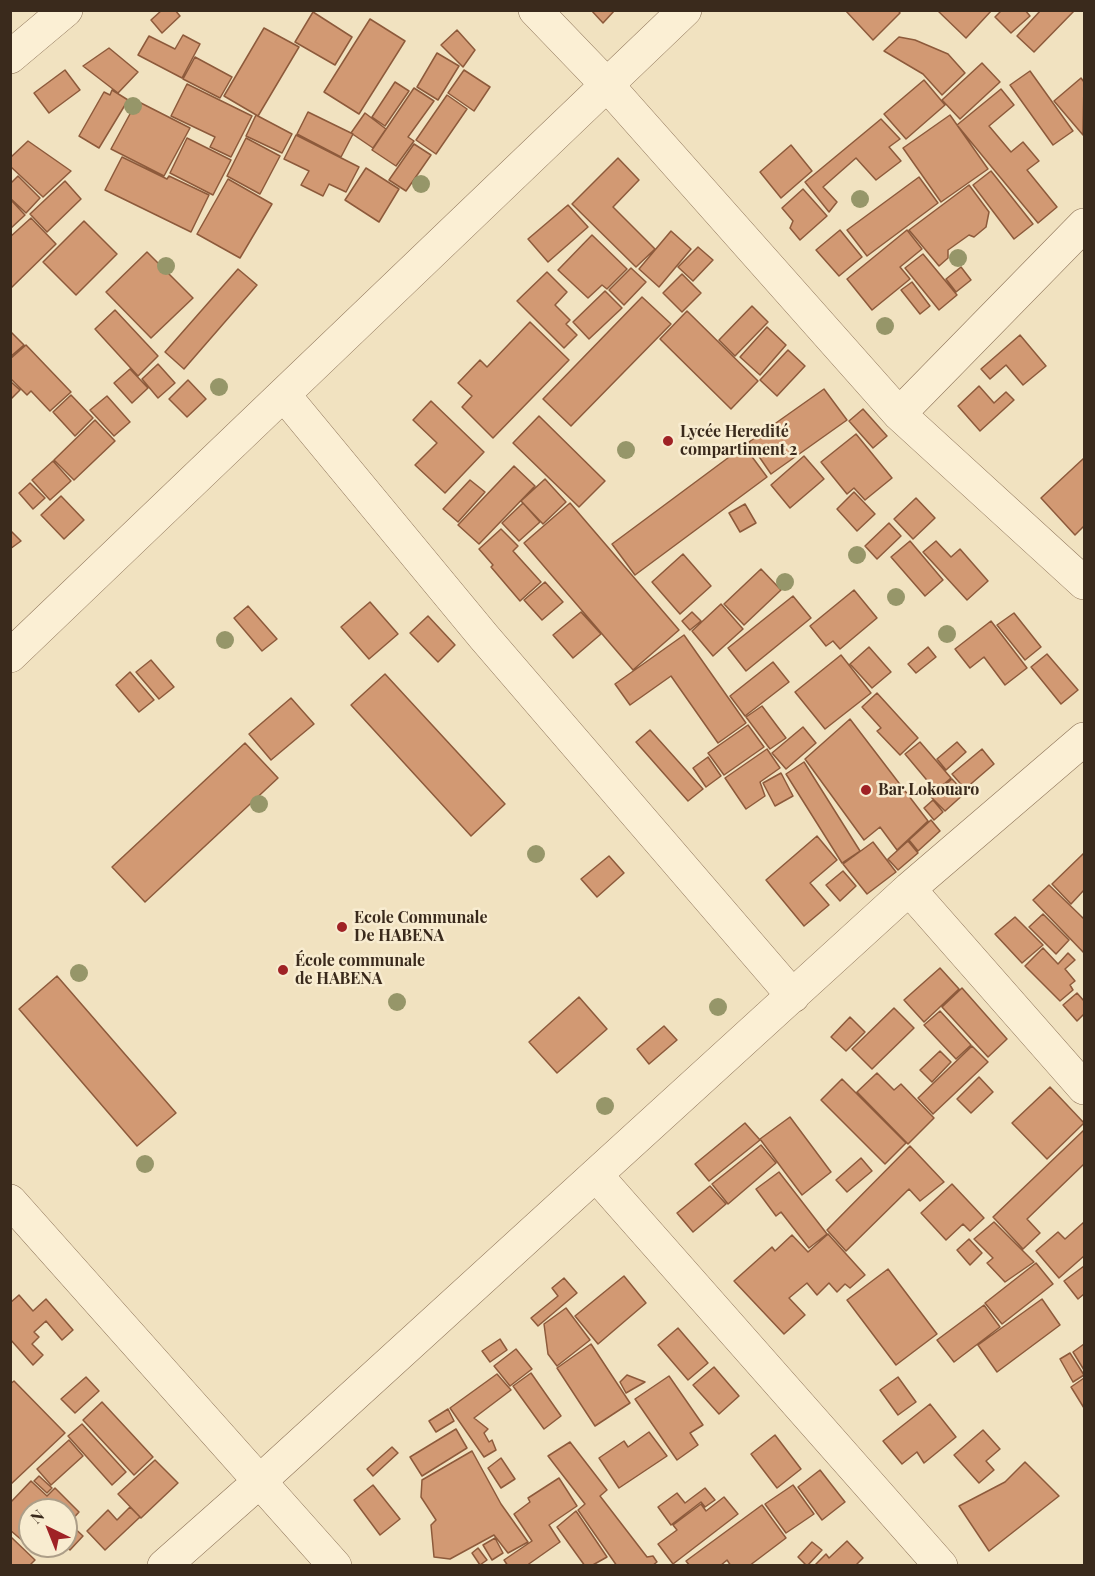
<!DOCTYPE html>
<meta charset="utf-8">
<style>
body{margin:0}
#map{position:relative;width:1095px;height:1576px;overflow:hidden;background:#f1e2c0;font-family:"Playfair Display",serif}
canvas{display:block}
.frame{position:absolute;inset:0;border:12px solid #3a2a1c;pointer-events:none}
.north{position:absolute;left:18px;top:1498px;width:60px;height:60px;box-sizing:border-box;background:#f8ecd0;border:2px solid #ac9e88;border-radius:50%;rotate:317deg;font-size:16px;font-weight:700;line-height:24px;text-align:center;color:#3a2a1c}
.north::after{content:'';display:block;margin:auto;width:21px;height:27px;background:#9f2225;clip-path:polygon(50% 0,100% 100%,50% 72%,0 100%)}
</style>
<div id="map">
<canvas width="1095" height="1576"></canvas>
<div class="frame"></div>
<div class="north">N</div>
</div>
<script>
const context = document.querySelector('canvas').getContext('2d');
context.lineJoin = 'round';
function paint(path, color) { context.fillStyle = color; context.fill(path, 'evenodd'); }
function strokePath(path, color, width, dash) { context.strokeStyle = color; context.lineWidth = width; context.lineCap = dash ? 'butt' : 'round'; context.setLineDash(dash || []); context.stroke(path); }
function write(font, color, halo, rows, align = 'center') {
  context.font = font + ' "Playfair Display",serif'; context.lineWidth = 5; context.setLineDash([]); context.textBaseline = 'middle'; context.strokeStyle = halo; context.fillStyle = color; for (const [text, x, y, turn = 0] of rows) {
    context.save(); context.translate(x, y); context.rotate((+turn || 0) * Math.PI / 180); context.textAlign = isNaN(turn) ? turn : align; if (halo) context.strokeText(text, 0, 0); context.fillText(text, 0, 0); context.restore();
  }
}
const building = new Path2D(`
 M162,10H175L180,16L162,33L151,20Z
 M591,10H615L603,23Z
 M845,10H898L900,13L873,40Z
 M937,10H992L966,38Z
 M1002,10H1025L1030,16L1011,33L995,17Z
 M1041,10H1075L1034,52L1017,36Z
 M313,12L352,37L335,65L295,42Z
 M370,19L405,41L359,114L324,92Z
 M264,28L299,47L258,116L224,96Z
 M457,30L475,50L463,67L441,45Z
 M183,35L200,44L182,78L138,55L149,36L175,49Z
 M899,37L915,40L948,54L965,73L942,95L923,74L884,51Z
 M109,48L138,72L118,93L83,66Z
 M437,53L459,66L438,100L417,87Z
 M195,57L232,77L220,98L183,79Z
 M982,63L1000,82L960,119L942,100Z
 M65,70L80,90L49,113L34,93Z
 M464,70L490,87L474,111L448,93Z
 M1030,71L1073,131L1053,145L1010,85Z
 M1081,78L1084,82L1083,135L1054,101Z
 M924,80L945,105L906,139L884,114Z
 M395,82L409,91L385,126L372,117Z
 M187,84L252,116L231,157L210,147L215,137L171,116Z
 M414,88L434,101L408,137L414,141L396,166L372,150Z
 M1001,89L1014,105L989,126L1011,152L1023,142L1039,161L1027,170L1057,207L1038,223L957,125Z
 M112,90L128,100L99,148L79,136L104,92L110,95Z
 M447,95L467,109L436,154L416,140Z
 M137,101L190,128L164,176L111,149Z
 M308,112L353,134L341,157L297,134Z
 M365,113L386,129L373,148L351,133Z
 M256,115L292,134L282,153L246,136Z
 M950,115L988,169L941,202L903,148Z
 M881,119L900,139L889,147L901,161L876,180L856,158L823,187L837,202L829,212L805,182Z
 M296,135L359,167L346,192L329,184L323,196L301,185L309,171L284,159Z
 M187,138L231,160L213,195L170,173Z
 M246,138L280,156L260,194L227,176Z
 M28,141L71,171L43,197L10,166V158Z
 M414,144L431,155L406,191L389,180Z
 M791,145L812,171L781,198L760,172Z
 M122,157L167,179L169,176L209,195L191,232L105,190Z
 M618,158L639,180L613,207L655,249L636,267L572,204Z
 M366,168L399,189L379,222L345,200Z
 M991,171L1033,224L1014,239L973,185Z
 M18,176L40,198L26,213L10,198V184Z
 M919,177L938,203L867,256L847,230Z
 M228,179L272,204L240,258L197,234Z
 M65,181L81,199L47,232L30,214Z
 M969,185L989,212L986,227L974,237L969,235L948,250V258L939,266L909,230Z
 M803,189L827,216L800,240L790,228L793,221L782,208Z
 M10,199L25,215L10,229Z
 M568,205L588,227L548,262L528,239Z
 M31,218L56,244L10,289V237Z
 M84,221L117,254L76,295L43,262Z
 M840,230L862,257L839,276L816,250Z
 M907,230L922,249L900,267L910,279L872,310L847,279Z
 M671,231L691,249L659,287L639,269Z
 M592,235L627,269L607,289L602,285L588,298L558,270Z
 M698,247L713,260L693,281L678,267Z
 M147,252L193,298L151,338L106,292Z
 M923,254L957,295L939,310L905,268Z
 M961,267L971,280L956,292L946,279Z
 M631,268L646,282L624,305L609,290Z
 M238,269L257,285L184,369L165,352Z
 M547,272L567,292L555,305L570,320L566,324L577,335L564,348L517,301Z
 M682,274L701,293L682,312L663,293Z
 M912,282L930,306L920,314L901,290Z
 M605,291L622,308L589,339L573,322Z
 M642,297L671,324L571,426L543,399Z
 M752,306L768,322L735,356L719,340Z
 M115,310L158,356L138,376L95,329Z
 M687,311L758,381L731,409L660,339Z
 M530,322L569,360L493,438L462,407L472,396L458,383L480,360L487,367Z
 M767,327L786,345L760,375L740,357Z
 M10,331L24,345L10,357Z
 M1020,335L1046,366L1023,385L1006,365L990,379L981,369Z
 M26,345L71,392L50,411L31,391L27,395L10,378V359Z
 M788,350L805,366L777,396L760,380Z
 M158,364L175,383L158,398L142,379Z
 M130,369L148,388L132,403L114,383Z
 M188,380L206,399L187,417L169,399Z
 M10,381L20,390L10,400Z
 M979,386L994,403L1006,392L1014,400L980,431L958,406Z
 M824,389L847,420L771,474L749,442Z
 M71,395L93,418L75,436L53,412Z
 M107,396L130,422L114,436L90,410Z
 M431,401L484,452L445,493L415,465L437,443L413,420Z
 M863,409L887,436L873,448L849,421Z
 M539,416L605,481L579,507L513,443Z
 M95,420L115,441L74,480L54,460Z
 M856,434L892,478L865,500L854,488L847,494L821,462Z
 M744,446L767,477L635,575L612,544Z
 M804,456L824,479L790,508L771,485Z
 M1084,458V526L1075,535L1041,498Z
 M53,461L71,481L50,500L32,480Z
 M514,466L535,486L479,544L458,525Z
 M545,479L566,502L543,524L521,501Z
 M470,480L485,492L458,522L443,509Z
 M30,483L45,498L33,509L19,493Z
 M854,492L875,514L857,531L837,509Z
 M61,496L84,520L64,539L41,515Z
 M916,498L935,518L913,539L894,519Z
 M523,503L540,522L519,541L502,523Z
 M570,503L679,630L633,670L524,543Z
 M745,504L756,523L740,532L729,513Z
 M889,523L901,536L877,559L865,546Z
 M501,529L518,546L513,551L541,582L520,601L491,567L493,565L479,549Z
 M10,530L21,541L10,549Z
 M910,541L943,580L925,596L891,557Z
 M936,541L951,557L960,549L988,581L967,600L923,552Z
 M683,554L711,586L680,614L652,582Z
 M761,569L781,590L744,625L724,604Z
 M545,582L563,602L542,620L524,600Z
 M854,590L877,618L840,649L833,641L826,646L810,626Z
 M793,596L811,618L746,671L728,648Z
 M370,602L398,634L369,659L341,627Z
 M721,604L743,629L713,656L692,631Z
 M248,606L277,639L262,651L234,618Z
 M581,612L601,634L573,658L553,635Z
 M692,612L701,621L690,630L682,621Z
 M1014,613L1041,647L1025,660L997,625Z
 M428,616L455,645L438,662L410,633Z
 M991,621L1027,668L1005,685L984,657L970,668L955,649Z
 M684,635L746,723L718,743L671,676L630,705L615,684Z
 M869,647L891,672L872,688L850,664Z
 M928,647L936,657L916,673L908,664Z
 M1047,654L1078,690L1061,704L1031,667Z
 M841,655L871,693L825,729L795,692Z
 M151,660L174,687L159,699L136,672Z
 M773,662L789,682L745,716L730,696Z
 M130,672L154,700L139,712L116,685Z
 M385,674L505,804L471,836L351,705Z
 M877,693L918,738L900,755L877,731L881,728L862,707Z
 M291,698L314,724L271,760L249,734Z
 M762,706L786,738L770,749L746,717Z
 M850,719L928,821L897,850L880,827L864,840L805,759Z
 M748,725L764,747L724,775L708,753Z
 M803,727L816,743L786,769L772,753Z
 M650,730L703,789L688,801L636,742Z
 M920,742L951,778L936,791L905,754Z
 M957,742L966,752L946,770L937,759Z
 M245,743L278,778L145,902L112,867Z
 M767,749L780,768L760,782L765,796L746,809L725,778Z
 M982,749L994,764L965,789L952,774Z
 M708,757L721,776L706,787L693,768Z
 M804,762L860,851L842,863L786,774Z
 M781,773L793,796L775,806L763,783Z
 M952,779L965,793L945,811L931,797Z
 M933,800L943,812L934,820L924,808Z
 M931,820L940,831L918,851L909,840Z
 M817,836L837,860L810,883L829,905L804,926L766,880Z
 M908,841L918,853L898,870L888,859Z
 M873,842L896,872L867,894L843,864Z
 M1084,853V890L1071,904L1052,884Z
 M609,856L624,873L597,897L581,879Z
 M843,871L856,886L840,901L826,885Z
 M1049,885L1084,919V953L1033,900Z
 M1043,914L1069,940L1056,954L1029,927Z
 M1015,917L1043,945L1022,963L995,934Z
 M1043,948L1058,964L1068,953L1075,960L1065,969L1075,981L1070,985L1073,990L1060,1001L1025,966Z
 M940,968L959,989L924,1022L904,1000Z
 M57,976L176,1113L137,1146L19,1009Z
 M962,988L1007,1039L988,1057L942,1007Z
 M1077,993L1084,1001V1014L1077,1021L1063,1005Z
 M579,997L607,1029L557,1073L529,1042Z
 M894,1008L914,1028L872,1069L852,1049Z
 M940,1011L971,1045L956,1059L924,1025Z
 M850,1017L865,1032L846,1051L831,1037Z
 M664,1026L677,1040L649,1064L637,1049Z
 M972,1046L988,1062L933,1114L918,1098Z
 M940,1051L951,1062L932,1082L920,1070Z
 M877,1073L894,1090L901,1084L934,1118L908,1144L857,1092Z
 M979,1077L993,1092L971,1113L957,1099Z
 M842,1079L906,1143L885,1164L821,1100Z
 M1050,1087L1084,1123L1047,1159L1012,1123Z
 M790,1117L831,1172L802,1195L760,1139Z
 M745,1123L760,1140L709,1181L695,1164Z
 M1084,1130V1164L1027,1219L1040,1233L1023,1249L993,1217Z
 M761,1145L776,1163L728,1204L712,1184Z
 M910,1146L944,1182L920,1201L909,1189L846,1251L827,1230Z
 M861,1158L872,1171L847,1192L836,1180Z
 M779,1172L827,1234L809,1248L781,1212L776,1216L756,1189Z
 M952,1184L984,1218L970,1231L963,1224L946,1240L921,1213Z
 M710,1186L726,1204L693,1232L677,1213Z
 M994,1222L1034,1262L1005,1282L987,1263L993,1258L974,1239Z
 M1084,1222V1256L1059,1278L1036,1251L1058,1232L1065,1239Z
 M828,1234L865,1275L850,1288L845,1284L837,1292L829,1283L817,1295L807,1283L789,1298L805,1315L784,1334L734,1281L772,1247L775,1251L792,1235L808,1252Z
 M969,1239L982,1253L970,1265L957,1250Z
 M1036,1263L1053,1284L1002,1324L985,1303Z
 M1084,1266V1294L1078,1299L1064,1281Z
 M888,1269L937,1334L896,1365L847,1300Z
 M624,1276L646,1303L598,1344L575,1316Z
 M564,1278L577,1293L538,1326L531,1318L558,1296L552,1288Z
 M19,1295L33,1311L46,1299L73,1330L62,1340L46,1321L34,1332L39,1337L32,1344L43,1355L33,1365L10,1339V1303Z
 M1042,1299L1060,1325L997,1372L978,1345Z
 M984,1305L1000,1327L954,1362L937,1340Z
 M566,1308L590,1340L557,1366L548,1354L544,1324Z
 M678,1328L708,1363L688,1380L658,1345Z
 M500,1339L507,1350L490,1362L482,1351Z
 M591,1344L630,1403L595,1426L557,1368Z
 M1084,1344V1370L1073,1352Z
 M516,1349L532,1369L510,1386L494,1366Z
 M1070,1353L1084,1375L1073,1382L1060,1359Z
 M714,1367L739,1396L719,1414L693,1385Z
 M531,1373L561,1416L544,1429L513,1386Z
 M497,1374L511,1390L474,1418L488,1429L484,1433L489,1442L492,1440L496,1450L484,1457L450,1408Z
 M627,1375L645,1382L626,1393L620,1382Z
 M669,1376L703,1425L690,1433L698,1445L677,1460L635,1399Z
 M86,1377L99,1391L75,1413L61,1399Z
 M898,1377L916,1402L898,1415L880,1390Z
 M1084,1378V1408L1071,1387Z
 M14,1381L65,1433L10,1485V1384Z
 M102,1402L153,1457L134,1475L83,1420Z
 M930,1404L956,1437L924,1463L917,1452L902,1464L883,1441Z
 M448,1409L454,1421L436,1432L429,1421Z
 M82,1424L126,1472L112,1485L68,1436Z
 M456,1429L467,1448L422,1476L410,1457Z
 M983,1430L1000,1449L986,1461L994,1470L979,1483L954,1455Z
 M649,1432L667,1456L619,1488L599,1458L624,1441L628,1447Z
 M775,1435L801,1469L777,1488L751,1454Z
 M69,1440L83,1456L51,1485L37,1469Z
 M570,1442L607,1490L600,1496L647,1557L653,1556L657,1562L652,1566H617L578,1510L585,1504L548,1456Z
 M392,1447L398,1453L373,1476L367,1469Z
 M472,1451L501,1504L528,1542L508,1553L494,1535L450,1559L434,1557L431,1525L436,1520L421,1497L422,1480Z
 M501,1458L515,1479L501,1488L488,1468Z
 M155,1460L178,1483L141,1518L118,1494Z
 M1025,1462L1059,1496L989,1551L959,1506L1005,1482Z
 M820,1470L845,1502L822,1520L798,1487Z
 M39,1476L52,1488L47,1493L34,1481Z
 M559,1478L577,1506L549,1525L560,1542L526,1566H508L504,1560L532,1541L514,1514L530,1502L528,1498Z
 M31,1481L47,1496L55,1488L79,1512L69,1523L83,1536L70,1550L66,1546V1510H30V1546H48L39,1555L10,1530V1503Z
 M373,1485L400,1519L380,1535L354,1500Z
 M793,1485L814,1514L786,1533L765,1504Z
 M705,1488L715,1500L705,1507L701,1502L671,1525L658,1507L677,1493L685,1503Z
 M724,1497L738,1514L673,1564L658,1544L677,1530L673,1525L701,1504L706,1511Z
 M762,1505L786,1538L749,1566H731L727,1560L720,1566H690L686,1561Z
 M130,1507L140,1517L105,1550L87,1531L108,1510L117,1520Z
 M576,1511L607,1557L591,1566H585L557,1527Z
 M11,1537L35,1560L29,1566H10Z
 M495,1538L503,1553L492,1560L483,1545Z
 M847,1541L863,1558L855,1566H814L826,1554L829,1558Z
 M812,1542L822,1550L807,1566L798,1557Z
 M478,1548L487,1560L480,1565L472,1553Z`);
const street = new Path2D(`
 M535,10L608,86L899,414L1084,583
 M10,57L66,10
 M284,395L484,637L793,996
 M899,414L1084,225
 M10,656L685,10
 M909,889L1084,1088
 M596,1175L941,1566
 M10,1201L335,1566
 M164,1566L260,1481L909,889L1084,739`);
const trees = [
 [133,106],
 [421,184],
 [860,199],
 [958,258],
 [166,266],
 [885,326],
 [219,387],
 [626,450],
 [857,555],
 [785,582],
 [896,597],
 [947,634],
 [225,640],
 [259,804],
 [536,854],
 [79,973],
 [397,1002],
 [718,1007],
 [605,1106],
 [145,1164]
];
const markers = [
 [668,441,6,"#9f2225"],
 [866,790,6,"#9f2225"],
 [342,927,6,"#9f2225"],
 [283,970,6,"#9f2225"]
];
const poiNames = [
 ["Lycée Heredité",680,432],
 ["compartiment 2",680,450],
 ["Bar Lokouaro",878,790],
 ["Ecole Communale",354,918],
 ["De HABENA",354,936],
 ["École communale",295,961],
 ["de HABENA",295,979]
];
paint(building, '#d29973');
strokePath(building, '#8d5a3b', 1.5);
strokePath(street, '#8c7257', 34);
strokePath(street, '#fbefd4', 33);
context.fillStyle = '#969669';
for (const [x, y] of trees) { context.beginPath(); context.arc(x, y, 9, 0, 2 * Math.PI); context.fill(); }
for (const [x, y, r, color] of markers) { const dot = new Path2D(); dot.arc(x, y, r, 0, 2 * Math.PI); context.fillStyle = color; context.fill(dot); strokePath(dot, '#f8ecd0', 2); }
write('bold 16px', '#3a2a1c', '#f8ecd0', poiNames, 'left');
</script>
